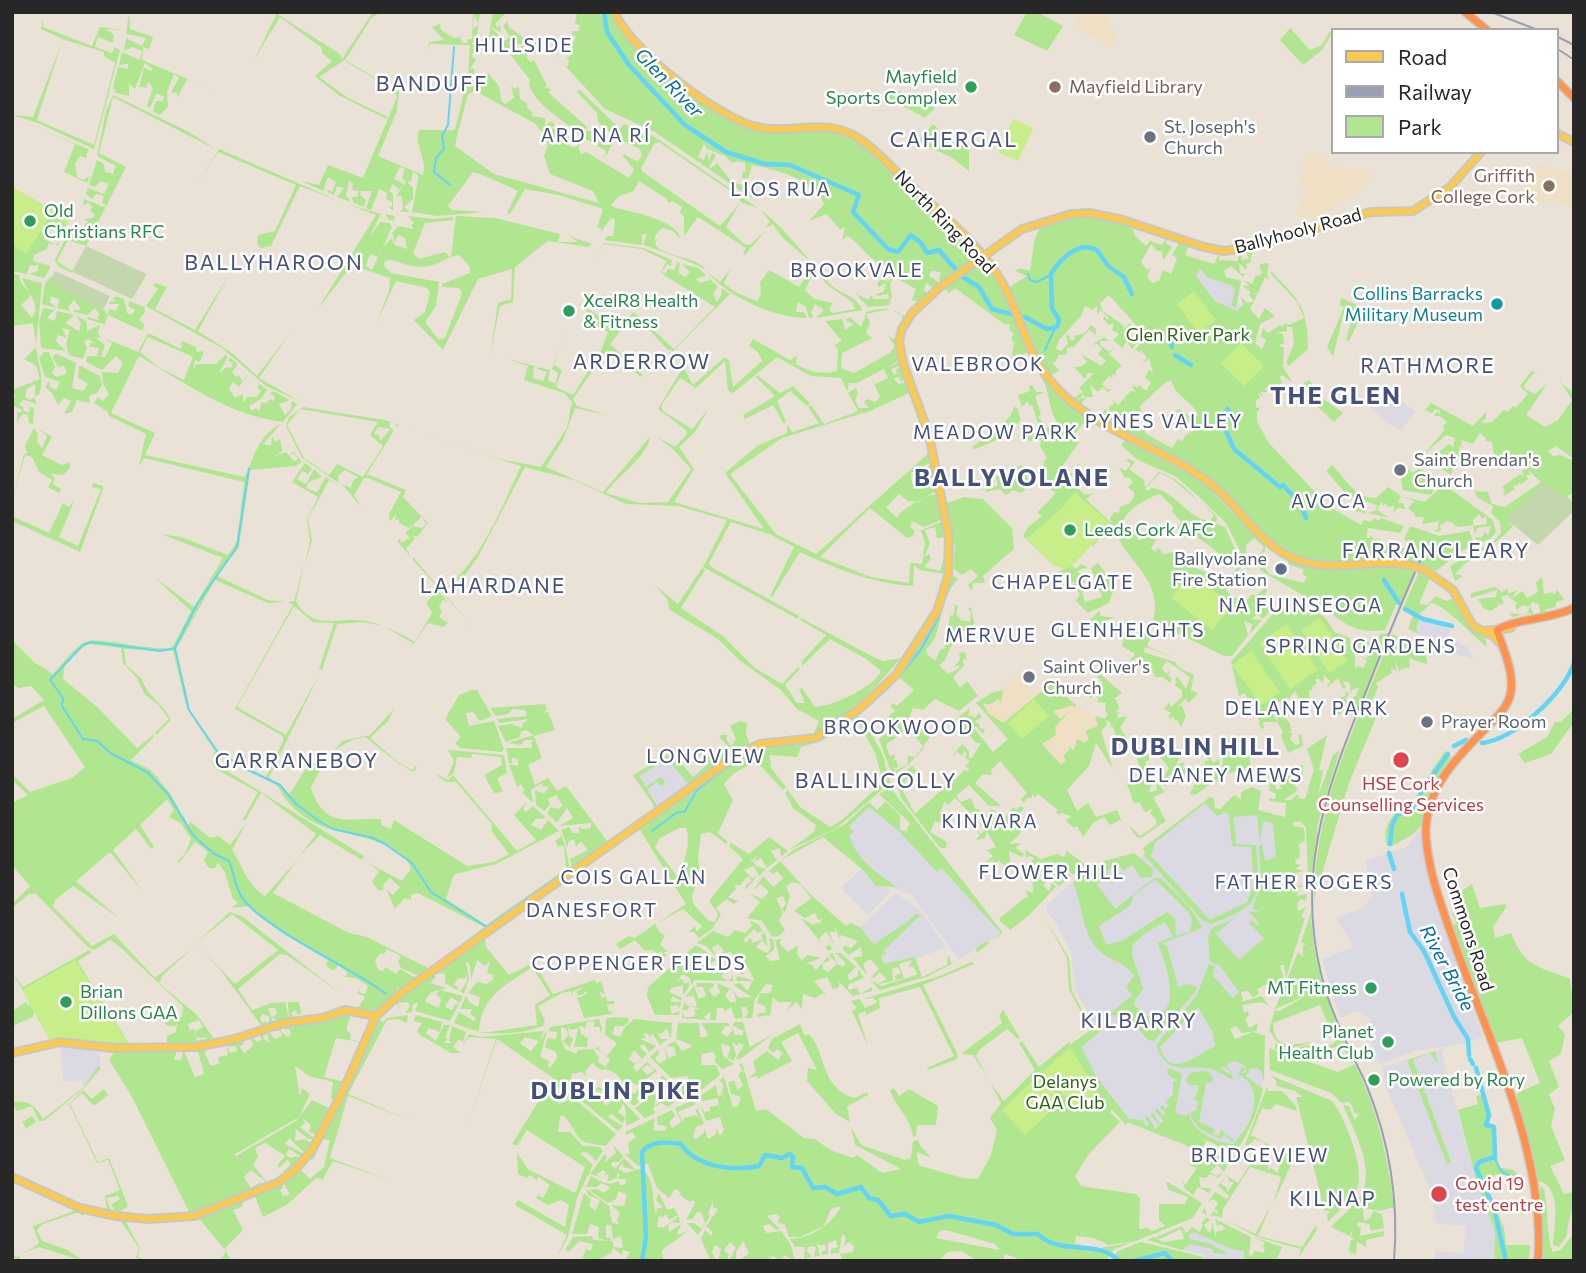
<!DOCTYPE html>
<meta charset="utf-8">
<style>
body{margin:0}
#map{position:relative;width:1586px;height:1273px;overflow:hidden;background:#ebe2d7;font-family:Commissioner,sans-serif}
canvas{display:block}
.frame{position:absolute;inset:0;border:14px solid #272727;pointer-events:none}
.legend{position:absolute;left:1331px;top:28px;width:228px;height:126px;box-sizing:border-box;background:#fff;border:2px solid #a9a9a9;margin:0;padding:9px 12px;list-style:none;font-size:21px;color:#272727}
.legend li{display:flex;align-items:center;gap:14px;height:35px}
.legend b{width:35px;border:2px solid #a9a9a9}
</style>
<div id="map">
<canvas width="1586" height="1273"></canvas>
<div class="frame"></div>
<ul class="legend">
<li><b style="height:9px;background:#f9ca4f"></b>Road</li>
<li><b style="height:9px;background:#9a9fb3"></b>Railway</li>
<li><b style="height:19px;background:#b0e68f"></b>Park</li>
</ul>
</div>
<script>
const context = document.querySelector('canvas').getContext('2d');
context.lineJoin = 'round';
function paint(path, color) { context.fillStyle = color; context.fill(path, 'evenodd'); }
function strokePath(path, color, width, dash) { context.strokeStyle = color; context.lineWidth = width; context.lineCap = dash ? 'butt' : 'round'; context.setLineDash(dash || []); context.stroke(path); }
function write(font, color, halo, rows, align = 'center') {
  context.font = font + ' Commissioner,sans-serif'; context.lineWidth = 5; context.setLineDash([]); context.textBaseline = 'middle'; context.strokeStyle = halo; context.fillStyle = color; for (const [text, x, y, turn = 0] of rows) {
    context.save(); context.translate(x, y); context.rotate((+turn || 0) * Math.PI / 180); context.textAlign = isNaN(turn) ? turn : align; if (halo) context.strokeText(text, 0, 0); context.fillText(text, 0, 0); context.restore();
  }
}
const industrial = new Path2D(`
 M1201,265L1215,276L1241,280L1238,302L1241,311L1236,319L1208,295L1196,277Z
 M1383,389L1416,412L1400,431L1368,407Z
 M1412,617L1450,629L1449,636L1468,648L1473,659L1438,648L1440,642L1408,629Z
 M669,754L693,784L662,806H657L656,810L633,775Z
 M1259,789L1258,810L1291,819L1298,915L1303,918L1288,961L1251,974L1240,991L1241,1023L1228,1030L1237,1043L1253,1032L1263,1078L1259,1100L1235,1148L1194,1132L1163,1137L1125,1121L1076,1046L1096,1027L1076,991L1071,953L1056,923L1047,912L1046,906L1070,884L1105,861L1134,853L1140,859L1145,853L1143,849L1210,800L1218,812Z
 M870,803L940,868L1002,933L959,960L911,894L893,888L853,853L837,831Z
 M1420,829L1435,900L1483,1037L1467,1043L1416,1051L1379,1064L1372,1043L1370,1019L1356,1011L1340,1018L1322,959L1354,947L1336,918L1361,909L1373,896L1365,861L1407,847Z
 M861,869L875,883L889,888V893L868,915L841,888Z
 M896,893L921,911L946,947L912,960L880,968L858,929Z
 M60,1044L99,1049L101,1068L84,1087L82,1080L63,1082Z
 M1444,1049L1442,1054L1476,1180L1495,1231L1494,1261H1433L1436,1251L1464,1253L1465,1226L1436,1223L1432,1194L1386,1087L1382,1067Z
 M1195,1229L1244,1251L1243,1261H1204L1205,1255L1182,1250L1190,1239L1189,1232Z`);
const education = new Path2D(`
 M1080,12H1105L1117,40L1110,48L1072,25Z
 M1308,153L1324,155L1325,165L1371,171L1370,181L1324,213L1307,220L1295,212L1307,192L1299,180Z
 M1538,164L1574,174V209L1552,200L1548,205L1522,191Z
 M1015,672L1035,692L1047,681L1078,707L1105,720L1090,756L1071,783L976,703L1000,690Z`);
const green = new Path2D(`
 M129,12L130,29L153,37L149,49L143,47L142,60L233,98L187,79L178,97L177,93L171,92L179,78L174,74L167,92L168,107L160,115L153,111L156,101H163L164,96L156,94L150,108L147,105L153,88L148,82L146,88L139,87L144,68L151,71L153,69L145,63L135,89L129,84V96L116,93L113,87L118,67L128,69V64L119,65L122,52L140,60L142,51L133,47L124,51L126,38L142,46L146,38L126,34Z
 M274,12L340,54L342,59L373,12H383L372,17L346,59L319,77L348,98L386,116L387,119L340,96L317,78L315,76L332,61L322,53V48L280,17L254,60L276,15Z
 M473,12H478L480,15L478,24L474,14L473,29L478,25L477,36L472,44L476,45L477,49L471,56L476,60L470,69L474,68L475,77L487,78L485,73H488L499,86L501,100L505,104L514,98L511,86L515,89L519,86L520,99L528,104L526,106L533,113L531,116L545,118V125L552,121L555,126L549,127L569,137L566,142L571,147H576L583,138C565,119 538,109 529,85L530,80L502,44L488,42L493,12H507L496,23L497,28L500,25L501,32L491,27L504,41L510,37L503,26L507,21L509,27L524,38L521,44L508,42L517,52L525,43V47L533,51L536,46L530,41L537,38L539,42L536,51L526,56L530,62L534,60L547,86H544L551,90L548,92L587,127L584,130L593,132L604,145H608L611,137L613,142L606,156L601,157L606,155L605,150L597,146L599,142L596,139L595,144L584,138L578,147L581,154L586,152L629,178L634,169L623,156L624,154L638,162L642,155L640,149L618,139L598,122L597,113L577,92L579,89L620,129L624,124L655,137L758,208L740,202L739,197L659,142L654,144L641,168L643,172L720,226L740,203L726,227L744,244L750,245L766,230L745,255L743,254L746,248L698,217L684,236V216L680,213L682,207L672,201L668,203L667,199L639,181L634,191L619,196L611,205L613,207C631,212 676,219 681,239L673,231L662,228L655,236L656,246C670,259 697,256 706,270C700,265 653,248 643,245L647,233L642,235V245L604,240L607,236H613L615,219L611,218L601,232V228H597L603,209L559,195L525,189L510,214L507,213L518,191C510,187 480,173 473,172L448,206L452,210L485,212L437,216L412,212L418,179V175L413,172L411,181L407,182L413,188V199L404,207L410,212H400L403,209L402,196H396L406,182L402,178L405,169L400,167L394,179L404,184L399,190L393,184L389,191L393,194V211L389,207L392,206V202L386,199L387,193L380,189L381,185L371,210L366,208L372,191H361L360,195L366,200L364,207L354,203L351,197H357L359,191L352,190L353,183L349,181L346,195L351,202L337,197L344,188L337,186L334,195L328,193L327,189L332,192L336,182L328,177L323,191L301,181L319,185L328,165L363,178L397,97L393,90L345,61H347L399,92L397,111L378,156L423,175C428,159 414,147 419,130H455L468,76L470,45L430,44L427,49L429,42L444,40L432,27L440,24L441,30L454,38L460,37L462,43H467L468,39H472ZM475,91L536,124L548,144L544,156L550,174L593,191L599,203L494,174L455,146L456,140L468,94Z
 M583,12H612C624,50 724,127 766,131C793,134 825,122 850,136C869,147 881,166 897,178C920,197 942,219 963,240L976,257L942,283L939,279L941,272L931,271L929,276L940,283L935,289L926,283L924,290L928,293L934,290L920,302L912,300L916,289L894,277L890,284L892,296L889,305L868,307L856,294L863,287L857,294L868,300L872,295L873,299H889L888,294L877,296L876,294L884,291L886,283L879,287L877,284L880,280L890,281L892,267C871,266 861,243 847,236L842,240L845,228L840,229L826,214L809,221L824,204C814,178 776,170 752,165L748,179L742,178L743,171L746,172L745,163L738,161L732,163L725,156L707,149L704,144L698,157L704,160L707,152L709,161L712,153L716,155L709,167L711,168L717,163L732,182L755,188L757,191L751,198L655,132L605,109L557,57L567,67L569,60L566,58L570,56L572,45L569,41L573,43L576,36L572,35L573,31H578L580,25L575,24L577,13L582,14L580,24Z
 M1027,12H1037L1063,26L1047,51L1014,35Z
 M43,19V27L92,46L100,27L123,30L106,29L114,35L113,43L98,37L95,47L112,53L115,47L120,50L94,149L38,123L12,115L33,117L62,42L37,120L94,145L115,63L104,56V52L65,40L41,29Z
 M1290,28L1310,50L1322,45L1330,31L1331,35L1322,50L1303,65L1280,40Z
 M895,89L935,108L925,118L887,97Z
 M113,95L189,132L217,150L113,97L99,153L126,167L86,246L68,240L57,261L72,271L85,248L72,273L58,266L55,260L68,233L77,236L80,229L84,231L86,222L91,224L84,219L93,218L95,215L90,210L93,207L88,203L83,205L84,199L104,207L106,205L102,203L104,196L96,194L92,199L86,194L88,188L104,194L109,184L101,181L95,187L89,185L97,160L104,164L105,172L116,175L113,173L116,166L97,156L106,111Z
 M12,117L88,149L86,158L80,156L75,164L77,177L83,180L90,176L72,217L87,183L64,172L75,144Z
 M933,124L950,141L969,143V171L951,157L917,142Z
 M219,149L344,203L381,214L370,236L380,222L389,223L392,227L393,218L390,221L385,214L395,216C391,232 385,242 378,257L370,254L366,266L372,270L383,247L392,238L394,245L407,249L405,238L398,235L395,243L392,233L398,226L414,229L411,226L414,223L408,216L434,219L453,217V220L425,223L413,253L419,259L445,252L450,257C425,272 414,267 391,260L385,261L384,266L391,273L439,282L436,306L425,322L439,340L445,338L462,293L459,288L442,287V284L470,273V267L459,255L451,257L456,216L495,218L560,234L558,242H578L569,236L592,244L589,247L548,241L515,267L513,302L500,306L490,355L498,303L511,299L512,269L478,279L443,350L414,320L425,312L430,293L427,288L396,281L376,324L389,291L390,278L352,265L317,310L376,215L300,186L271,246L261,248L257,244L258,235L275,231L296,185L218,152L196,187Z
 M12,187L69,219L62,233L57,230L58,224L53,221L49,228H42L48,232L44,239L56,245L60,241L58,246L49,243L47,249L34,255L33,261L51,266L44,278L29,274L38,271V262L36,266L30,265L27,274L12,271Z
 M761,210C787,230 807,259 829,283C839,294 857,295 862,310L816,318L824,310L815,304L811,312L813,317L809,318L806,307L798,302L796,312H804L807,318C774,317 737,301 713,278L707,272L720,282L731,268L724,283L735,292L757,301L761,294L760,282L769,270L799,287L812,268L814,272L805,290L814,299L833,303L829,309L832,313L855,309L852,302L826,284L813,264L781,236L773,224L765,228L770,222Z
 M1071,216H1088L1131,225L1135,236L1146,246L1150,241L1162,245L1169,235L1166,243L1172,247L1163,261L1162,251H1157L1151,244L1141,262L1147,270L1151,268L1147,277L1152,283L1159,281L1163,270L1171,274L1177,258L1172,255L1181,240L1197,247L1196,250L1188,247L1185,255L1214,264L1220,252L1219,260L1238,261V252L1240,251L1242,260L1249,259L1245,250L1253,249L1250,263L1246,264L1247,270L1239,263L1240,273L1245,274L1243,277L1231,266L1224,271L1226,277L1241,281L1236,308L1231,305L1235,291L1233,286L1207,277L1200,268L1196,276L1215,301L1237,311L1243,304L1241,297L1247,303L1254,301L1249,295L1251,292L1242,286H1250L1244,280L1252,284L1256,275L1259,276L1263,272L1260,270V264L1269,263L1267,274L1270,280L1265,277L1258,293H1254L1257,295L1250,309L1259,319L1265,308L1275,316L1260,324L1255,343L1262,349L1266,341L1262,336L1260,339L1263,328L1268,333L1280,325L1282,327L1285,323L1288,325L1304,318L1297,302L1271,274V271C1299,300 1308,307 1308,349L1289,366L1286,363L1294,344L1292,327H1287V331L1275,333L1283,334L1284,344L1278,345L1284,348L1283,367L1293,383L1282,375L1279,378L1282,382L1277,388L1270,385L1265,389L1268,392H1261L1263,397L1258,392L1260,398L1256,400V408L1261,407L1257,412V421L1268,442L1328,506L1361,525L1364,520L1371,522L1374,518L1379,521L1381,518L1404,526L1400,533L1368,528L1366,537L1370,538L1371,535L1374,540L1377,538V541L1380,539L1382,544L1409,549L1410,542L1404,540L1410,526L1439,536L1469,531L1475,545L1463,550L1436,571L1387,553L1375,554L1382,557L1388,555L1391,559L1324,563L1291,554L1265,537L1222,492L1121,432V428L1132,417L1127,424L1136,428L1137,426L1138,430H1144L1146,434L1172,448L1178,439L1182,441L1186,435L1199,427L1193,422L1191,424L1184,420L1187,416L1182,419L1178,417L1181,415L1177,411L1174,412L1179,409L1193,419L1198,415C1193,401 1174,396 1172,381L1166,382L1140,406L1142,414L1133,411L1116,428L1092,413L1101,417L1105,409L1110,415L1109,407L1114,404L1112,399L1118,405L1123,399L1127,403L1124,398L1131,391L1136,392L1132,388L1134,385L1137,388L1139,385L1146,391L1151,383L1145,377L1149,370L1153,372L1149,358L1141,365L1147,357L1140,350V353L1136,350L1130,356L1141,343L1135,324L1109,295L1100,303L1103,311L1124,326L1123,330L1130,323L1134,331L1127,327L1125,337L1130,342L1137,338V343L1132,349L1127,342L1122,348L1113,340L1119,334L1112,330L1114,323L1109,325L1103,319L1105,316L1107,320L1109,318L1101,310L1097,315V306L1093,310L1085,306L1081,316L1059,340L1056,349L1061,351L1068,344L1066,336L1068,334L1070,340H1075L1074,336L1085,333L1091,325L1096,329V335L1089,330L1074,347L1067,348V354L1059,355L1055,362H1052L1059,371L1050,375L1034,350L1008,288L1027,276L1015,271L1020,268L1030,271L1034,242L1041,224Z
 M603,243L644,248L672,260L671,266L667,264L662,272L665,274L668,269L675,270L677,262L680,263L677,281L679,273L685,277L690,272L682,264L698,268L706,275L696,279L700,283L710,280L707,276L718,287L713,294L717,302L722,294L721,288L730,294L673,351L668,350L637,317L632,316L610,344L643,375L641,377L617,357L604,354L573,399L577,406L607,415L575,408L564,438L546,467L603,492L650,437C647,457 618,475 606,493L640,503L668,502L691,469L674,450L656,436L675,447L687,434L686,430L658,409L683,367L676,353L693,385L725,357L729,361L733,387L762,361L758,352L749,346L753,339L790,360L797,356L796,364C809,372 823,375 837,371L838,349L834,345L842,341L825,321L842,319L845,330L854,324L845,320L850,317L861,327L863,322L859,321H864L866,312C881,308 891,306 904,316L901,325L902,315L890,309L866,314L870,323L866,333L872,338L842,353L841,368L854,373L890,353L895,346L888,336L897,341L895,348L899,361L857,383H849L847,391L841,378L811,376L777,357L733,393L728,391L725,361L696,388L680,378L661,406L663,411L692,429L709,408L695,432L679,447L694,469L674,502L764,529L725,473L757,446L787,433V424L792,432L819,423L808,407L811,405L824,424L858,411L848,393L856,388L858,393L855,401L859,408H869L864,402L867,399L875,402L880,397L871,377L875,384L888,378L884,369L900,362V366L891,369L894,375L897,374L896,369L902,368L906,380L901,381L898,377L894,378L898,384L907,382L911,392L870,411L782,438L730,474L776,534L816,554L931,451L933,461L911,473L912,484L919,485L917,481H922L928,475L926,467L933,465L939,489L918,502L908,501L899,494L886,507L897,518C901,509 926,495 937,494L943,519L924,527L912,521L910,527L915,531L913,536L907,538L870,508L820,557L871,577L909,583L910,563L922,564L925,542L921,531L917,532L943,521L947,537L937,538L935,527L925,530L930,544L924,557L929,554L931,559L924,567L940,571L946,551L945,574L920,570L914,565L913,586C871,583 837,569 800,552L772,597L770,596L794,547L769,534L731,522L709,563L711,567L799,616L798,619L703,567L727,520L678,506L626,504L574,480L525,467L478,557L465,575L443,592L474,628L413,560V557L442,591C482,561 500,510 521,466L395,426L398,423V427L500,459L541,467L567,428L572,402L564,393L524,380L528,366L505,358L534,366L533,378L543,381L547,372L537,369L538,367L550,370L548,381L556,383L558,373L552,369L569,326L554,365L562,370L556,387L573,395L601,351L608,332L593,325L595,319L578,303L601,317L599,322L613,330L634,312L674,349L715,307L661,273L666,261L642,249L603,244L593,265Z
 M977,264C1000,270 1017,330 1027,351L1020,360L1012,355L1014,343L1011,338L1014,334L1009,330L1010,324H1004L955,288L949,293L946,290V285Z
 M12,273L19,275L21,283L30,293L29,298L21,305L32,318C42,305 26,290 22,278L42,283L36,345L33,323L12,326Z
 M230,273L198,331L232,353L257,376L290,333L259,378L301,402L266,386L222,348L146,306L158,289L153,285L155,283L167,287L155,309L195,330Z
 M51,276L50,280L63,290L105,311L107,315L110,309L116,311L119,304H108L111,301L116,302L113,299L116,296L124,299L127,313L132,315L135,310L128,306L129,301L144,307L145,312L139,320L144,324L143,331L108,315L102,331L104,324L87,319L88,317L99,320L97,317L100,315L95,308L87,315L72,311L81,309L74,300L68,307L70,311L57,308L60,300L51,296L50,302L56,308L42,304L45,283Z
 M1341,298L1361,307V316L1349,341L1346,340L1354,311L1345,308L1333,357L1327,347L1344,307L1340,305Z
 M43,308L54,310L47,318L55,321L57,311L74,315L65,323L79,331L81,323L76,315L87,322V331L100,325L98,333L101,338L95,337L105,345L101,357L97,356L99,348L90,347V343H95L88,339L84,342L87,348L83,359L69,355L66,344L70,330L62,328L67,338L58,335L56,341L66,351L41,348L39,321Z
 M148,333L181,349L182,341L196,347L197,352L204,351L200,362L195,360L193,370L196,364H216L226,354L227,358L219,373L227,367L231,368L233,364L228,360L231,358L238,364L232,372L236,377L239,375L242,381L249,373L239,387L233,382L229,389L235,398L243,394V403L247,397H257L261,391L257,387L260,384L267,390L261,399L249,406L252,411L256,408L259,411L262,402L266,404L270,399L274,401L275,396L270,394L273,391L290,400L279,404L285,415L291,409L292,401L297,404L283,422C228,415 187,384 139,356L111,413L155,433L145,455L245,477C254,457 259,434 281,424L263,444L271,446L272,436L275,442L280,439L283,451L273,457L286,452L294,461L298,459L295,454H290L294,452L302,462L296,466L250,470L239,547L217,576L268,600L285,602L268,603L215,580L176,649L190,712L218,751L212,757L215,751L187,709L173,651L124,649L126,665L142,679C146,695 163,703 171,720L156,735L155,733L169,719L158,704L145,695L137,678L123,663L121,648L87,644L65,663L63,679L97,707L137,748L153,735L154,737L131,760L151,770L170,793L188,825L191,822L210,838L218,836L230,845L246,823L232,850C243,866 246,884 265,896L298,859L273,893L349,933L367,937L428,968L419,976L401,968L398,961L401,956L387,949L384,954L381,953L375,960L378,970L383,971L386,967L396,974L400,969L416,978L402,990L397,987V994L377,1010L357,1009L365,997L357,993L361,986L359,992L365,994L368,986L356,978L344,977L348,973L338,965L334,971L326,966L328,960L282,933L249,906L232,908L238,902L233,899L225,873L218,862L215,868H209L204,861L208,852L195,842L179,863L177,861L185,854L191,839L181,823L169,817L174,810L167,799L140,825L154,847L151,849L136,829L113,850L144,893L110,852L76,881L120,919L73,886L55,900L53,907L92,946L114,934L155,978L194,947L163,975L159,983L197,1015L215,1040L240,1035L261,1025L221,971L198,946L235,984L278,950L232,914L196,943L230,912L243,917L340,993L287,955L280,954L238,989L252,1010L272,1003L285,1002L289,1019L288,1002H299L301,1013L298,1015L295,1010L291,1013L294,1018L299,1019L277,1021L272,1017L277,1014L275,1008H268L274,1024L269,1026V1016L262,1014L260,1019L263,1023L266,1020L267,1026L209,1044L205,1038L195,1037L197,1030L203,1027L199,1020L188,1024L190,1030L187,1032L195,1029L197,1044L198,1040L204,1039L207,1044L166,1046L167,1036L176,1032L177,1022L175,1026H167L163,1020L182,1017L183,1006L119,946L110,940L94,950L89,948L36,894H29L12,908V904L30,886L12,865V803L28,795L12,780V774L30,792L72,778L85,767L44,706L12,723V719L44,700L31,686L18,688L13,684L12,640L34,662L53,674C62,664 73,649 85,642C98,636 149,651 172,648L191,611L153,576L194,607L223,558L161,534L181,537L228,555L237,541L244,482L144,458L139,466L146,434L109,416L108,412L94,403L98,397L103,401L109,394L103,384L102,372L118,373L123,363L116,356L102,370L86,362L87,356L105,357L112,343L104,338L138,352ZM148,337L193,357L184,380L160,368L140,352Z
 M1104,337L1109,341H1100V345L1109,352L1115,347L1109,354L1122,366L1116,370V375L1112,374L1113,378L1109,376L1102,384L1107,389H1112L1108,392L1103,387L1098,392L1090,385L1093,397H1087L1080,405L1076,404L1080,398H1085L1084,394L1076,401L1073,398L1083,392L1079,388L1093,374L1088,372L1085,379L1074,367L1082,366L1087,362L1081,354L1101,366L1106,361L1098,354L1102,349L1097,344L1092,345Z
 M36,347C38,365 45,377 39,395L35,396V384L27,389L25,397L30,400L34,397L37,404L18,398L23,400L19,405L24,407L23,410L29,413L30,407L34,408L33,424L29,423L28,415L23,414L18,420L20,422L17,421V411L20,413L22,410L12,405L15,395L12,390L40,379L36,366L24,359Z
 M44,352H49L55,367L52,373L57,377L67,373L64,366L58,367L52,356L57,354L76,363L72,388L83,391L88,384L78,378L79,365L100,376L102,385L97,393L89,396L90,403L77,400L72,412L64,414L71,401L64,398L58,405L52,393L45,387L49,381L50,387L56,390L60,382L45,377L39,358Z
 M1028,359L1032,361L1046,381L1088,417L1074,435L1079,442L1062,467L1069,474L1074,473L1072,467L1075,469L1078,464L1081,465H1078L1077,474L1074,473L1068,479L1085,495L1094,493L1086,499L1111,523L1110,518L1115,512L1119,513L1120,507L1130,503L1135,494L1128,487L1133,482L1129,477L1125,478L1119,468L1126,471L1131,464L1128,461L1124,462L1129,459L1135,462L1129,469L1144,480L1145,488L1159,472C1175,477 1187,488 1197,500L1171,478L1160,473L1145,489L1147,491L1152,488C1178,492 1185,517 1209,521L1214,516L1204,504L1217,517L1216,522L1202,526L1186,520L1176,531L1181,521L1172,512L1173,507L1160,494C1147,498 1124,510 1121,527L1124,531L1134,529L1138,533L1137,540H1141L1147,534L1156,540L1151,548L1155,552L1158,548L1164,554L1173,552C1187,570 1208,569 1225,583L1241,563L1252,571L1242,566L1226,588L1227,592L1244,604L1252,594L1255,596L1265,588L1267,590L1263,601L1275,605L1263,619L1257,614L1252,619L1262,620L1250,634L1252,624L1244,621L1248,635L1232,656H1224L1153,621C1165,578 1122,560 1114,526L1111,524L1093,546L1089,543L1054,566L1023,536L1028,527L1042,516L1037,513L1056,493L1038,480L1021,493L1013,490L1006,495L1000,489L985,492L987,488L998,486L996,476L1010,474V469L1022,465L1029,482L1043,470L1044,460L1047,459L1040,446L1041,440L1028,441L1025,427L1028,426L1029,430L1037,428L1038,423L1032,405L1029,406L1028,401L1022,407L1018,395L1030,391L1029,386L1032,385L1036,392H1045L1035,396L1041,414L1038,417L1043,422L1038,426L1044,428L1058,424C1045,405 1052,376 1027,364Z
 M1534,368L1532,371L1539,374L1535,372L1524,385L1525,389L1535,394L1547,384L1526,415L1545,427L1558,420L1572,400L1560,381L1561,379V383L1574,393V459L1556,446L1548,451L1553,456L1560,455L1574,461V493L1567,496L1571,501L1574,499V507L1516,526L1507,521L1513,526C1496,546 1471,555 1455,574L1463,576L1455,581L1450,566L1493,542L1501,533L1500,522L1491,513L1493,506L1478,498L1474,491L1488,492L1492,504L1505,507L1541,482L1528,470L1531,475H1526L1528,479L1520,485L1519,481L1518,485L1513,486L1515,489L1503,496L1505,490L1502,487L1520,474L1524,477L1522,472L1526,467L1518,462L1513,465L1512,458L1507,454L1495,460L1492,442L1485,441L1486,438L1480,433L1473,444L1462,440L1461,445L1466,449L1460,446L1458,454L1464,456L1456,460L1451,475L1425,457L1431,456L1444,466L1448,460L1439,452L1449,444L1453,447L1455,438L1446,435L1423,455L1444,431L1443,426L1441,427L1447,422L1440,416H1434L1437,411L1441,415L1439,410L1435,409L1432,413L1425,410L1431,403L1473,426L1486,412V418L1482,423L1492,422L1504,410L1508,412L1513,406L1516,408L1528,394L1520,386Z
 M757,375L780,393L793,386L810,403L807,406L790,391L777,401L786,422L784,424L773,405L745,419L743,415L775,396L756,377Z
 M1309,380L1322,398L1343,413L1334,422L1297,388Z
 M1014,406L1017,408L1021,420L1010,429L1008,435L1014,442L1006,436L973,450L972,447L993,433L990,429H998L1011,415Z
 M303,407L390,421V429L378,427L374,434L379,435L380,441L392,427L393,432L367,474L406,490L403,497L428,523L417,537L412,535L415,539L406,548L411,557L397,541L400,538L401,543L410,538L405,533L413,526L422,528L426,524L422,517L409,528L399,523V519L395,520L396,515L390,521L389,514L401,492L368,478H364L354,495L362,508L342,484L351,488L353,481L358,477L345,470L338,476L339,483L302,458L286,426L289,417ZM300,409L378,422L370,435L383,446L363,477L337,464L329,475L304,458L287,425Z
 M34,428L38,434L37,442L42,448L47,436L37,428L52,437L42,455L62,465L70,462V468L63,475L51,474L44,468L55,478L53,484L61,489L59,493L48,487L52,480L39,472L32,457L25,455L12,501L24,454L27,453L25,446Z
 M1126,440L1203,482L1265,546V551L1259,555L1264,547L1254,538L1246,545L1245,560L1252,564L1256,559L1253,565L1245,560L1226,523L1198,496L1175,476L1138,460L1121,445Z
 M305,463L312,469L308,474L302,471L297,479L306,484L314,469L322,477L309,482L306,488L317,492L326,477L340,486L329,480L308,519L312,540L306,562L310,539L307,520L318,497L292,482Z
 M1332,465C1345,478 1356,499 1376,498L1388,487L1401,496L1425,502L1441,487L1446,486L1493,520L1496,532L1490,539L1478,543L1475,537L1481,538L1485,532L1488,536L1491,526L1477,528L1475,535L1473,526L1487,524L1486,516L1482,519L1479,514L1473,520V525L1457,527L1456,523L1455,529L1454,524L1448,521L1440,525L1441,530L1438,532L1433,530H1437L1439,521L1422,524L1424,517H1415V514L1408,508L1414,501L1401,496L1398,503H1403L1406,509L1398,508L1393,513L1394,506L1388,507L1385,503L1383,506L1382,501L1377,510L1390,518L1368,513L1376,510L1377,505L1364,501L1362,509L1366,510L1365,514L1359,511L1356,513V508L1360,509L1361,499L1353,497L1351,493L1347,495L1326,471Z
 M1408,468L1413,473L1419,468L1438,482L1431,495L1403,490L1401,477L1407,474Z
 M93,483L103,486V489L80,552L12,521V516L49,533L63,503L69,507L75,499L59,537L78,546L101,489L92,487Z
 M964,497L983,499L1012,528L1014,549L983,576L985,583H973L972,591L968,585L978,576L971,569L962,575L953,568L955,546L947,503Z
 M1217,524L1225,527L1240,560L1230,564L1229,559C1211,551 1209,540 1186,534L1192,532L1193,527L1200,529Z
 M1288,560C1330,575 1373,558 1415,570L1399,609L1398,600L1385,630C1357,634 1345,625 1324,607L1325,602L1321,606L1260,570L1261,562L1269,574L1303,583L1307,577L1302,574L1304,570L1288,564Z
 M1098,563L1106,574L1101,580L1109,578L1115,586L1109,603L1088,613L1076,601L1080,594L1072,586L1075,583L1070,581L1063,589L1059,582L1062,577L1057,572L1072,566L1076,569L1081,564L1088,567L1077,571L1085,579V582L1077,585L1085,587L1086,590L1082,592L1085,602L1102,597L1091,568Z
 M304,565L296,602C315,632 337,616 365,621C384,624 399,633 415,642L432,613L426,603L437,590L448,602L443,600L439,607L442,611L439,617L448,623L443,627L428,623L414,644L384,626L362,622L337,624L322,670L319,669L334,623L313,622L294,606L237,707L286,735L321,671L269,777L289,794C299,783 299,774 313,762L325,763L342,741L370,735L394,709L388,721L370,738L398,762L412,770L417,765L415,771H412L398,763L365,737C335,741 323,764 311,788C325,829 345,818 381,819V825L391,829L394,820L467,866L494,862L509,854L492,832V824L456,782H446L434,773L448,780L453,775L517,851L536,840L514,815L527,802L523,809L526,812L533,806L546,818L536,819L531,825L541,830L548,820L559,831L496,864L455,874L453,877L446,899L486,925L566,869L564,845L558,847L555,841L561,837L560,833L565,844L570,870L431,968L484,927L418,893L411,895V900L405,898L395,909L386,889L393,895L400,887L390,878L383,885L384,889L379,891L372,882L379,871L368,863L402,881L411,869C405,842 349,835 327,828C311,823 294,811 284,797C281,792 280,788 275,784C257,773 236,767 219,753L266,777L283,741V736L235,709L293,605L288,602L294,601Z
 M702,568L705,570L681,608L723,636L755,668L782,684L798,667L800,669L785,685L797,703H805L799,689L802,688L815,707C831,707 876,686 881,671L866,659L830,639L802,666V661L826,635L800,620L801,618L875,658L884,661L901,658C877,686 848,718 814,733L819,721L797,709L781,690L739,660L718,639L670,610L667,599L655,585L678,604Z
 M1419,572L1430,577L1419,604L1427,605L1436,596L1446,601L1453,598L1469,627L1485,636L1487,647C1472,636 1446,605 1431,603L1419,615L1452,627L1419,619L1416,629L1419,634L1408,629L1413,616L1402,610Z
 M955,576L958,579C937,601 943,639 926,649L927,654L935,661L940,650L945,648V639L948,641L947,636L950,637L947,635L950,615L953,616L955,607L953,604L958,606L956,614L961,620L970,622L971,612L968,609L971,607L974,624L956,636L945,660L939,665L948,674L959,668V665L954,667L960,659L959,653L965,652L967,660L963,659L964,666L953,677L960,688L967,681L978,696L959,711L935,699L923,710L913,708L909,718L900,717L891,723L887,717L895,711L890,706L894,703L897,706L914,690L900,678L893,681L931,628L950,578Z
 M1542,577L1544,594L1552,592L1554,595L1557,590L1564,599L1556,603V607L1544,610L1549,612L1574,605L1540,616L1539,604L1532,602L1530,606L1535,616L1530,613L1512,617L1509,613L1526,615L1530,607L1523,605L1517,610L1515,605L1518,604L1507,595L1501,597L1504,603L1500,605L1497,602L1499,606L1490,611L1483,608L1478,599L1496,597L1497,590L1471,598V593L1495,587L1502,592L1508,588V594L1517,590L1512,598L1522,591L1527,598L1538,592L1536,582Z
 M1290,598L1311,610L1309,618L1314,612C1323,612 1330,624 1334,632L1350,638L1351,647H1355V635V669L1357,666L1364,668L1367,660L1359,656L1373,660L1367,657L1370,648L1367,647L1359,653L1358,636L1359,641L1377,642L1380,634L1389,633L1357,711L1348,716L1353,708L1347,707L1339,715L1334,714L1338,711L1330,701L1345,696L1346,690L1349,694L1346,698L1347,706L1352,704L1353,707V697L1356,696L1359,687L1352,690L1351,694L1350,683L1343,681L1346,688L1343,689L1338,678L1327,688L1330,681L1324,675L1323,683L1318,678L1315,680L1317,683L1314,686L1320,690L1313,685L1312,690H1309L1310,702L1304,698L1300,701L1295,691L1289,699L1286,698L1284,704L1277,701L1278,711L1270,709L1278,722L1277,715L1286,712L1283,715L1290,724L1291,732H1286L1293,733L1290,739L1296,745L1300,744L1298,735L1301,734L1303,746L1288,753L1281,736L1283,732L1277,722H1263L1264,728L1261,729L1257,714L1259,710L1254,712L1245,693L1239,696L1231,662L1286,599L1289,601Z
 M1099,611L1101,616L1116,618L1106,620L1109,628L1125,635L1127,626L1123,623L1126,619L1129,621L1128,628L1132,625L1155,635L1157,639L1151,636L1147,646L1175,658L1146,647L1143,652L1175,662L1178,667L1194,675L1191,690L1198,693L1189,703L1185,699L1178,707L1182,706L1186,716L1181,728L1177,719L1174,721V716L1171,719L1168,716L1171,713L1164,709L1169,703L1171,707L1182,697V690L1174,685L1177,683L1175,680L1177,676L1186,689L1190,677L1167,661L1162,668L1166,674L1171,669L1168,675L1172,679L1170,683L1163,677H1156L1152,671L1156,667L1150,671L1141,656L1129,662L1135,654L1122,646L1124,635L1100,626L1093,634L1086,624Z
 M1392,634L1432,649L1430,654L1426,655L1427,664L1409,658L1410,667L1400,670V673L1395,660L1397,671L1391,668L1392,673L1376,683L1378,687L1374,697L1361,710Z
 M1099,673L1122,693L1113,699H1116L1119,708L1116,711L1120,714H1117L1118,718L1127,716L1120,728L1135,750L1126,749L1124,743L1119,745L1113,727L1109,725L1112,724L1106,720L1107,725L1101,731L1113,769L1096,743L1089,766L1067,790L1077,811L1088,803L1096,817L1117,810L1124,827L1120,820L1110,825L1104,817L1093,823L1083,837L1077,826L1074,828L1066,821L1071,816L1061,813L1059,815L1056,813L1058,810L1038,794L1035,797L1032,794V798H1027L1024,803L1021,799L1027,793L1000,761L991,770L992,775L983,774L975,783L1001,806H989L969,785L956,796L961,802L971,798L975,808L985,813L982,818L978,814L979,821L974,816L976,813H970L955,798L948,805L945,801L940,813L945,818L942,823H946L945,825L935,821L930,832L947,842L946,848H940L901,798L895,777L912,766L917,771L906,780L902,789L915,814L949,783L953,784V779L955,780L964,770L968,771L969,768L965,767L970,761L964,757L967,755L964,750L962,757L958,752L952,757L962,744L969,751V758H972L981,743H976L956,719L970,708L968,717L970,715L975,718L979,713L982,717L975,721L980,725L979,728L985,729L983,734L976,726L974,728L993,752L1008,739L976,703L991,693L1003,690L1001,703L998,699L991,704H983L989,714L1003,723L1051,684L1076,705L1072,709L1074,705L1053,711L1060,719L1070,711L1055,727L1056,735L1042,744L1061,765L1066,760L1063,756L1070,749L1068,746L1074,750L1077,739L1084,742L1082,745L1089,739L1085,731L1098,726L1095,716L1105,719L1108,714L1105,711L1106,703L1097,702L1099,698L1094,695L1091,698L1088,696L1093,688L1096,689L1103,683L1096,675Z
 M471,690H477L492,716L480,721L476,717L486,713L477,716L473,712L466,713L469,726L494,721L504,749L502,752L460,748L455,743L461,737L445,719L459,695Z
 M545,704L547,710L542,713L548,712L555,730L534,736L542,758L528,765L535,785L548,778L557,791L566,786L608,842L651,810L653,813L576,866H572L570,859L588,850L581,841L576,847L574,839L568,842V848L561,830L569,827L573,833H579V826L582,829L591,828V823L559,826L573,818L567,808L557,823L547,813L551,807L558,809L563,806L556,795L548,799L550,804L545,811L536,805L535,790L544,794L549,786L543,787L542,783L531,790L533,803L522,792L525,790L521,784L517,787L509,764L518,766V759L512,758V763H509L506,748H532L531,742L534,740H525L521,745L507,743L534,735L526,730L521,732L520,737L506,742L498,726L511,724L522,728L523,723L530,719L499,723L497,719L527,716L525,710L513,709L508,714L496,716L490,708Z
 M1574,709V722L1551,754L1525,763L1518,754L1547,737L1555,722H1561Z
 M1368,710L1376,715L1375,720L1349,783L1314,900C1315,832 1334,775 1359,715Z
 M854,715L862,718L858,722L854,719L822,741L801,747L797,757L770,755L771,768L786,787L783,790L758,763C744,766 733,772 724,784L733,800L718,833L728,842L726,844L710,832L701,834L698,857L700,874L692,896L694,905L709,921L715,922L718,914L709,901L743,859L729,846L731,843L749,854L769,837L788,851L781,857L780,848L771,851L777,860L767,868L761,858L754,862L759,854L753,860L749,857L757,867L766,869L759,876L754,866L744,870L752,878L756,877L745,891L746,885L752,881L748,876L740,885H734L736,889L728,897L738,901L734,904L726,899L716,908L721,915L712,929L699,938L694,932H689L695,926L697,932L702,926L683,909L657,923L686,904L640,830H636L739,757L765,745L800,744L818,739ZM679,828H686C691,841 685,865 677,876L655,847L660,838Z
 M904,720L911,722V726L896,738L893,732L895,739L885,744L889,743L886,746L890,756L894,754L895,758L892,761L896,760L898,766L897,769L894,767L895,771L907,765L908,756L916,757L924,748L915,736L920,732L915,726L923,729L924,735L935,732C922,744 916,763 895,774L891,772L879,739Z
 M740,721L747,723L746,733L750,745L662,806L688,784L668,759L639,776L646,787L661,777L665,783L661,786L657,782L647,789L657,806L654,811L653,804L633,775L669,754L667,750L673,745L670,750L693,777L708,764L698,754L710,745L705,751L713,761L729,747L719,737L728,731L723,735H728L726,739L731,746L736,739L730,726Z
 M864,721L883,755L890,783L837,828L789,850L814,832L816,825L793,808L785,793L788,790L800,807L830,827L842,820L883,782L875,753L859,724Z
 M1327,735L1319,770H1323L1318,796L1333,755L1340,750L1318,823L1311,880L1308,879L1306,828L1301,822H1293V826L1304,828L1305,841L1299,844L1300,858L1295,860L1296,864L1301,865L1295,869L1304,871L1296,873V885L1307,886L1300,887L1296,896L1307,894L1306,901L1301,899L1297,904L1298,911L1306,907L1301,917L1305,918L1286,978L1284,965H1280L1284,980L1281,989L1271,987L1270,983L1257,989L1259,993L1253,998L1248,991L1241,992L1243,1000L1240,1002L1262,996L1269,1006L1261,1002L1242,1005L1244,1013L1248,1011L1249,1016L1245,1019L1249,1028L1258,1023L1257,1031L1242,1033L1236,1026L1230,1029L1235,1039L1253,1032L1265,1036L1264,1083L1261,1071L1256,1068L1250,1069L1246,1076L1263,1089C1258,1110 1248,1137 1234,1153L1199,1137L1206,1141L1203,1147L1197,1145L1195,1149L1230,1160L1224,1172L1218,1165L1210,1172L1217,1176L1222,1173L1219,1178L1210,1174L1206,1178L1199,1177L1201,1188H1212L1209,1193L1198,1187L1193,1195L1185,1189L1182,1180L1185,1185L1197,1168L1189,1165L1195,1149L1128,1122L1126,1125L1112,1110L1110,1112L1120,1122L1089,1154L1075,1176L1081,1186L1135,1194L1140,1198L1139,1229L1148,1228L1152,1231L1165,1226L1159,1220V1204H1185L1188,1197L1169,1190L1166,1183L1168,1182L1202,1203L1193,1218L1136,1241L1109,1245L1094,1238L1076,1236L1075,1243L1095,1249L1132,1242L1113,1250L1106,1261H1024L1005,1254L1003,1261H977L962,1251L947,1252L939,1261H843L840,1254L853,1252L854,1246L849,1242L844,1246L846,1237L842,1234L839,1253L831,1254V1249L838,1247L836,1240L828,1243V1254L822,1255L821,1252L826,1250L825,1245H818L816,1240L820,1256L814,1257L816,1247L810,1246L806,1250L812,1257L804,1259L805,1247H795L790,1239C810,1239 834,1223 841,1206L831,1209L824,1226L800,1237H789L785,1225L777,1222L780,1217L776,1214L767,1216L780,1229L776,1230L769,1224L763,1226L766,1233L781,1231L791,1245L795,1261L784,1255L780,1261L773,1256L767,1261H739L749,1253L743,1241L736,1252V1261H729L736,1248L730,1242L724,1250L729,1255L726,1261H718L721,1249L715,1245L712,1252L716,1261H711L701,1239L705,1230L711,1236L713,1232L706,1226L717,1211V1208H713V1201L708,1214L710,1216L698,1235L687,1223H694L702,1229L705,1222L701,1212H697L693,1219L686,1220L695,1203L693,1200L690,1202L680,1195L677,1200L681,1192L675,1189L669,1198L657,1188L648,1164L638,1166L624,1153L630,1155L628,1143L636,1137L632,1132L627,1135L625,1132L655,1118L653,1130L665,1131L667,1126L658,1125L657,1117L672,1110L675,1116L669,1122L672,1128L681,1122L675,1108L693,1100L696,1104L678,1112L683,1123L684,1118L695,1115L699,1118L695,1110L698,1109L704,1124L696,1127L693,1136L695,1140L704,1133V1128L708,1139L716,1134V1128L720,1136L724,1130L720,1117L706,1121L700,1104L704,1112L710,1111V1107L719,1105L717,1098L702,1101L699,1097L716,1085L718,1095L721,1096V1091L725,1102L722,1090L724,1086L720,1080L724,1077L733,1107L738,1106L741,1097L731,1094L728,1082L734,1081L738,1090L743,1085L738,1075L741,1071L744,1073L739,1065L742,1063L756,1111L766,1109L804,1138L815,1139L830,1150L853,1158L857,1155L882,1173L901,1169L855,1145L851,1127L861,1145L905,1160L911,1158L913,1141L918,1140L921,1147L932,1158L917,1152L918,1164L921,1166L963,1178L978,1179L991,1155L997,1130L990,1118L1001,1103L990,1082L1004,1101L1035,1070L1019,1043L1022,1041L1039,1067L1088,1026L1069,989L1067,958L1043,915L1069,958L1072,991L1090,1025L1070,1041V1045L1107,1018L1109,1015L1106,1008L1110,1014L1132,995L1126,987L1134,976C1124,960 1106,961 1095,946C1081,927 1082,902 1073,882L1105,861L1134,853L1153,869L1152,877L1140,878L1133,865L1123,871L1118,863L1106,872L1114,885L1106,878L1097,884L1115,909L1154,878H1160C1176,892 1193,908 1202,928L1161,944L1167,946L1178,987L1189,984L1198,988L1154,1041L1148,1040L1131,1021L1113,1015L1099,1025L1104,1029L1081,1047L1096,1076L1129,1119L1143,1120L1146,1127L1150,1123L1145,1119L1148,1116L1155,1129L1160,1126L1150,1114L1153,1113L1160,1124L1164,1121L1155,1111L1158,1108L1162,1116L1166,1113L1160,1107L1163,1105L1165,1109L1169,1105L1165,1103L1173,1094V1081H1178L1168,1075L1167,1070L1170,1068L1182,1074L1175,1113L1187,1116L1189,1112C1189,1130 1217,1144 1233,1144C1250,1128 1268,1091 1239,1074L1234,1081L1242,1067L1245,1069L1241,1073H1245L1246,1069L1244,1065L1235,1061L1229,1063L1227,1067L1232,1073L1223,1066L1221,1069L1232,1075L1233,1080C1225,1076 1216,1069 1207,1068C1186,1065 1166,1076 1156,1045L1197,995L1209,964L1215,966L1213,976L1233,998L1239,992L1220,966L1210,961L1208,936L1212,928L1233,919L1216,934L1239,960L1264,938L1249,923L1252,920L1258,926L1260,924L1249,912L1259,911L1265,905L1257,911L1252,908L1261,886L1259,845H1262L1265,861L1276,857L1273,823L1263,821L1260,842L1257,815L1234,817L1236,844L1256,845C1260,898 1264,904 1211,924L1202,920L1143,854H1145L1143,848L1210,797L1214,798L1215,808L1220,809L1234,795L1241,799V792L1252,787L1261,791L1258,810L1285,817L1286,803L1269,801V798L1275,799L1276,794L1269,790L1272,776L1265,779L1267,773L1273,770L1276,789H1281L1279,778L1295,773L1296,767L1303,765V773L1299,779L1301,782L1298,781L1295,786L1298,790L1284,800H1293L1292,798L1299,794L1298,798L1305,799L1314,769L1307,749ZM1205,803L1217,816L1227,812L1229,816L1232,846L1251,847L1254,884L1247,902L1210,920L1151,856L1155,843ZM1155,879L1189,913L1192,919L1190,932L1176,936L1175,919L1167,912L1122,941L1106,945L1099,926L1130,906L1134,895ZM1165,922L1173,936L1158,943C1165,964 1188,1018 1145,1016L1133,1004L1143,988L1132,955L1133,944L1148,931ZM1198,1007L1212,1031L1215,1046C1196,1055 1170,1081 1160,1047ZM946,1230L995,1244L1000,1250L936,1238L940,1231Z
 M1159,736L1167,741L1169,748L1174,749L1173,754L1180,757L1176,765L1184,762L1183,769L1190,770L1186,776L1175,770L1172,773L1175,777L1170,775L1166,778L1168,783L1165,786L1169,792L1161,782L1169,768L1152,747L1157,746L1154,742L1156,744L1162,740Z
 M1228,736L1231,741L1236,737L1248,749L1251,767L1222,775L1223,756L1232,748L1221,739Z
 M1138,747L1149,755V760L1145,763L1158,780L1154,778L1145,781L1148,784L1157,781L1150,787L1149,793L1157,790L1156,786L1158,783L1165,792L1153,797L1166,821L1141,838C1135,837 1132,832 1130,826L1140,836L1158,824L1155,825L1157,821L1150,813L1153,809L1145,812L1139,802L1134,804L1127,784L1143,780L1135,750Z
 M448,750L504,755L507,773L497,778L503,792L494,793L484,775L502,765L501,757L472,754L471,758L457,757L454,773L447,778L454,761Z
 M1445,751L1452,757L1430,787L1422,825L1412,835L1392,846H1387C1381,823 1395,816 1404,800L1416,803C1424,780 1434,767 1445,751Z
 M1209,755L1213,763L1219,759L1220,785L1216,780L1197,794L1190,795L1192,788L1197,791L1193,787C1199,778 1201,778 1202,765L1195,762L1204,765L1205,761L1211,760L1206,758Z
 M211,761L364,856L362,860L320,835L299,857L316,834L261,793L245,821L243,819L258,792L216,769Z
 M890,787L1003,933L977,953L976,948L985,942L990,943L1001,933L941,868L937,872L899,831L869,807L849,826L854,832L849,835C856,859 875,872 897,887L876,886L862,869L823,837L780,861L811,895L846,926L850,923L860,927L874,945C888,933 903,927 916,914L921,915L884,950L886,954L881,956L884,964L915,957L922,977L947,965L948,955L952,964L926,977L880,990L870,980L882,986L918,974L912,966L908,968L912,960L899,964L904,978L896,980L895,976L901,973L898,967L892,969L893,981L880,984L874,980L880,983L887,979L880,972L874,978L871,977L879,969L870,959L863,964L867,975L853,958L862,956L861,947L849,955L843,950L844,945L851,948L858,941L841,935L839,938L835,927V932H829L836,948L826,931L819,939L825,947L830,944L832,949L828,951L801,918L812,924L820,923L822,919L818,920L815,913L805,918L794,911L811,898L800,884L792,882L786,886L790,896L785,913L782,909L786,904L783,896L776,898L783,913L779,921L785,930L779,936L772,937L762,921L747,918L760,902L749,893L762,899L769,892L760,884L753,891L763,876L774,887L783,878L777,871L773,874L769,871L793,850L844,825L869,802L877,810L885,802L878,795L900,815V830L906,831L910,823L879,794Z
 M1020,806L1024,808L1018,816L1019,821L1010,820L1007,825L1010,823L1021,828L1020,834L1009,844L1021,843L1016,848L1024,854L1022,857L1009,851L1010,862L1005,866L998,860L995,867L991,864L994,859L986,864L991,869L987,870L988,874L982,875L978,870H985L981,866L993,856L987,850L996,847L987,832L985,838L976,840L980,835L975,828L981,834L984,831L980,824L991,809L996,811L993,816L1004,823L1002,820L1006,815L1010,819L1012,816L1007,815L1013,807L1017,810Z
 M1025,850L1041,859L1057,854L1064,857L1067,851L1086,865L1073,875L1065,867L1061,871L1065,864L1052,865L1059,873L1053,876L1058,881L1065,873L1071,876L1059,886L1041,870L1039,879L1043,881L1049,878L1043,885L1049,891L1052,883L1056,887L1028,916L1010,930L1000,921V918L1026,897L1029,898L1025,890L1033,893L1032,876L1035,877L1038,867L1031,863L1034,858L1029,856L1026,858Z
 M570,874L485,938L486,947L509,975L529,965L531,968C505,985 481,997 479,1031L482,1033L537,1025L535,1005L550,995L532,967L535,964L553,994L595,980L596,984L601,981L605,995L599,991L602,998L606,996L607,1001H614V1004H607L609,1012L613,1011L611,1014L584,1018L577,998L587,994L585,990L584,994L577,996L578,993H575L584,987L573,991V997L571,991L562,993L538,1006L545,1021L543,1026C513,1037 482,1036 454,1023L459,1012L474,1021L476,1018L470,1014L472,1009H460L466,996L470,1003L478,1007L480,997L468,993L477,982L486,984L493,980V975L487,973L490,961L485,966L477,960L471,980L470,965L466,961L469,979L464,994L460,991L467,982V974L464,979L458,978L454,985L459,988L457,990L445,983V974L433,973L436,977L430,983L447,988C437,991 429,990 425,1002L439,1008L441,999L436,994L440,990L463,996L460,1003L451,997L445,1007L452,1010L455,1004H459L450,1021L415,1011L418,1003L413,1004L412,1012L405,1013L410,1006L408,1002L398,1003L401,1013L397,1004L392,1003L431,971Z
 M1472,884L1480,908L1505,904L1507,906L1493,927L1495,938L1511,933C1526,969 1537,965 1570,979L1574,1012L1558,1026L1565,1034L1561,1054L1549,1061L1559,1087L1549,1094L1555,1109L1551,1126L1565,1160L1550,1166L1564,1194L1574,1192C1574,1209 1568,1219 1567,1235L1559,1247L1553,1245C1554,1227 1563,1185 1538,1181L1514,1099L1519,1092L1540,1083L1522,1038L1495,1043L1453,925L1456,923L1452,913L1462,911L1457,894Z
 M1311,912C1313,966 1330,1014 1354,1061L1351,1063L1341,1044L1331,1049L1335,1060L1298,1051L1290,1054L1275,1049V1043L1288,1050L1313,1044V1051L1323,1050L1335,1042L1320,1005L1273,1023C1273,1050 1294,1045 1312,1042C1288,1051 1282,1052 1269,1030L1275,1010L1280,1011L1307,995L1275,1009L1298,952L1303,957V946L1306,944L1301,942Z
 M750,921L758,924L763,931L758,933L754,929L743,940L746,943L751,937L752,943L763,939L761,935L765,932L768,947L762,940L756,947L767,953L771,948L769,938L774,940V950L766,956L770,961L780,960L775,940L781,939L780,944L788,952L798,945L797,954L802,961L807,955L821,958L805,964H811L816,970L828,956L830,961L822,963L823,969L828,972L837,964L829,955L833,953L837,964L844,967L845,962L835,953H841L856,967L848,975L849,981L858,976V969L864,978L849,984L848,988L850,990L857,987L860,994L872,987V991L853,996L839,982V987L833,989L827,977L814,981L827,996L823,993L815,998L803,994L802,1009L796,1002L787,1011L792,1002H778L773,997L770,1015L758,1017L757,1014L766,1012L765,1006L757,1003L760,993H770L773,985L766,984L755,999L752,1018H744L748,1014L746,1007H741L743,1018L735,1019L731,1007L725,1011L723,1008H717L716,1020H710L711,1012L703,1017L708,1020L682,1018V1011L684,1017H693L696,1013L693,1010L700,1009L689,1006L688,1010H682L685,1001L686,1005L697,1007L694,996L685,997L694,986L699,999L706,996L703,987H696L697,983H713L714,986L709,990L714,997L720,993L717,983L730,989L725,995L730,1002H736L735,995L728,985L739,998L752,997L733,985L740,983L748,991L752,981H736L737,976L755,981L747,966L741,970L745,975L733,971L742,968V961L739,959L731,970L725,965L736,958L730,951L723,955V963L718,958L724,951L718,944L712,948L716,957L706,946L697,943L713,931L728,937L735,930L745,933L752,926Z
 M655,924L660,933L665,935L660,945L667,951L663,953L667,955L657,963L663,954L661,951L658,954L653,950L645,951L635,940L620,949L616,944L629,936L635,938Z
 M696,945L711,955L703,953L698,958L706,963L712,957L716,960L709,965L713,974L725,968L721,977L729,981L733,975V981L695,980L691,985L690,978L683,974L677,981L681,979L685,984L689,982V987L683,995V985L672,988L669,992L682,998L681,1001L672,996L671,1002H681L680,1009L677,1005L670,1006L672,1014L680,1011L679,1015H655L647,996L648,987Z
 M89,950L92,952L78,961L79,964L129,1044L136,1045L121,1046L118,1041L115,1045L51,1042L34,1011L33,1017L12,1026L14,1010L26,1002L28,1005L31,1004L12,972L23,987Z
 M971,962L974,964L923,985L957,1053V1059L928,1070L927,1068L954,1056L920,987L879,998L880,1008L866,1015L865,1011L858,1014L868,1046L852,1011L857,1008L851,1001L860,999L865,1008L878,1002L873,998L863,999L940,976Z
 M1003,1010L1020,1038L1018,1039L1007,1029L979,1050L976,1056L988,1078L973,1055L961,1054L1002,1023L999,1016Z
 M343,1011L351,1014L346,1030L351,1034L350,1039L361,1042L336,1038L324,1077L345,1082L335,1103L331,1098L333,1082L309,1076L295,1066L300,1096L302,1088L310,1094L299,1117L235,1154L236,1156L296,1121L312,1100L331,1109L319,1135L309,1132L311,1125L302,1118L305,1123L300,1127L315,1139H308L296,1129L295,1141L305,1139L312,1144L306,1154L289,1138L285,1144L306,1155L303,1158L289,1149L286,1155L290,1158L297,1156L302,1162L286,1174L283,1169L285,1170L291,1164L287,1160L279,1168L277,1165L285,1156L265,1143L255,1148L258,1157L253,1165L267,1183L251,1170L244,1177L251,1188L261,1182L264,1187L209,1209L174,1218L118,1215L111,1205L120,1199L118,1196L106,1198L113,1215L76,1203L107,1211L105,1196L120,1190L108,1160L97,1163L69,1104L83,1090L92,1099L104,1089L108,1095L94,1106L82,1093L70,1104L98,1162L109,1158L128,1206L121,1211L122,1214L155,1216L189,1212L132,1097L109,1060L115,1051L177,1050L174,1060H181L183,1053L179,1050L183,1049L195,1077L204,1074L197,1048L207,1047L205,1054L211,1066L219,1064L218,1057L228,1055L226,1043L230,1053L237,1051L236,1046L230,1047L228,1044L241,1038L244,1043L240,1047L244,1053L253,1046L250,1036L258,1042L262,1039L258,1033L264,1030L267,1034L263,1036L264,1039L269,1043L267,1030L275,1039L282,1036L280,1031L272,1030L282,1024L281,1032L288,1037L291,1033L289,1029H284L285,1024Z
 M408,1015L407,1023L398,1019L387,1020L348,1094L412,1121L348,1096L330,1158L389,1180L333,1161L323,1179L316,1178L288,1204L263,1217L254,1194L282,1183L283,1188L280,1190L283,1196L290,1194L283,1183L315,1147L318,1148L314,1159L307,1160L300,1169L310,1179L324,1167L330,1140L322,1139L319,1143L375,1023L379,1019L383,1022L387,1018Z
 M416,1015L442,1022L440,1032L429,1028L426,1033L436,1041L444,1025H450L445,1038L448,1039L444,1043H453L449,1041L452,1026L466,1032L463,1042L459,1039L453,1047L461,1053H451L420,1035L417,1031L422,1023L413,1021Z
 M614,1017L628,1018L629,1021L624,1026H615L612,1034L620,1037L624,1028L634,1019L672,1023L671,1038L667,1029L660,1034L657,1032L661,1039H668L660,1045L652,1033L650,1037L647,1033L643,1034L646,1038L640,1039L656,1046L649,1052L644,1044L639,1046L647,1054L642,1059L634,1050L629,1059L635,1064L641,1060L633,1066L636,1072L647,1062L652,1066L647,1065L642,1069L647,1075L654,1071L652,1067L657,1071L644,1081L646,1087L651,1081L659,1083L662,1075L670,1082L666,1086L673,1095L681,1098L683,1089L672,1087V1081L675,1084H686L689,1076L671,1078L650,1057L658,1050L659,1053L655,1059L660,1064L667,1058L664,1047L669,1058L676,1055L674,1047L666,1046L675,1041L682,1051L691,1047L692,1045L676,1039L678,1023H699L700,1037H706L708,1034L701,1023H728L730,1026H725L721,1033L727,1037L732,1031L731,1026L735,1035H744L742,1034L744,1031L733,1026L734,1022H743L750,1047L773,1034L739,1060L736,1058L744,1045L738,1043V1046L732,1042L736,1054L734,1061L727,1058L731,1047L721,1043L723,1056L734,1064L722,1069L714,1061L716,1057L713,1052L702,1054L701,1065H716L720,1075L696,1094L680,1101L652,1091L656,1096L654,1106L666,1099L675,1102L668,1107L661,1103L653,1108L655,1113L645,1118L635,1108L646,1100L643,1093L636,1098L639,1102L634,1106L625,1098L629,1092L635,1094L640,1086L631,1082L622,1097L609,1089L615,1083L623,1085C622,1076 609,1067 601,1070L592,1063L585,1071L587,1078L582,1072L571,1074L573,1087L576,1082L588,1080L596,1085L586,1083L579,1085L582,1088L581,1093L599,1087L606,1091L591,1092L596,1100L602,1095L600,1092L616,1097L607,1094L600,1100L604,1101L603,1104L608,1105L611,1100L620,1098L640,1119L627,1126C623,1113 631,1108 617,1100L623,1105L618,1112L625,1118L623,1123L611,1114L608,1117L623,1126L618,1131L571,1092L561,1087L557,1089L558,1104L568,1101L565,1091H558L564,1090L616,1134L606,1146C571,1141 584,1140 564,1116H560L558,1132H570L583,1146L600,1147L603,1151L596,1161L587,1152L580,1153L593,1165L577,1198L568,1237L555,1261L567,1235L515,1205L518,1200L565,1227L569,1205L561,1200L548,1205L536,1198L538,1195L543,1198L550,1185L539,1177L536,1180L530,1175L527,1178L518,1174L517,1153L528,1169L575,1193L585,1167L527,1130L517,1146L512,1144L553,1078L497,1039L465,1133L496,1039L469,1037L461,1047L469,1034L481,1037L544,1031L539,1041L525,1037L520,1043L531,1051L547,1031L540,1057L549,1061L548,1066L551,1067L557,1058L556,1052L545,1047L548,1038L556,1039L557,1032L549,1031L550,1027L599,1019L602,1029L600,1033V1027H594V1021L587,1022L585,1028L579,1025L581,1034L588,1038L587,1047H574L578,1028L570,1030L568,1025L569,1036L573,1038L570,1048L563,1041L568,1036L567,1030L561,1027V1039L565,1049L576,1054L578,1050L593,1049L599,1057L598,1062L606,1067L610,1059L595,1048L599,1047L600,1052L607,1056L617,1043L605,1035L606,1019Z
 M800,1024L805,1036L808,1034C826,1047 819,1089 855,1098L867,1092L868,1095L847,1106L850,1122L836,1114L807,1081L808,1068L817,1070L798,1033L781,1042L792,1061L757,1079V1076L749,1078L756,1072L753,1061L767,1051L778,1060L783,1053L777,1049L773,1053L768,1048L772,1039Z
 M1269,1048L1338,1072L1355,1064C1377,1109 1388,1157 1394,1207L1380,1211L1363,1208L1364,1221L1370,1218L1373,1211L1382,1214L1384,1228L1371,1231L1369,1224L1358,1222L1357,1226L1361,1227L1360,1236L1384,1231V1236L1366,1240V1247L1357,1242L1356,1254L1350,1253L1351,1249L1348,1252L1351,1240L1355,1239L1351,1238L1353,1227L1350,1236L1331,1227C1340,1217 1354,1207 1361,1195C1376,1169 1353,1129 1343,1105L1349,1106L1355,1120L1359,1114H1355L1350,1102L1342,1103L1331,1093L1270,1070Z
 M1435,1051L1438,1064L1430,1053L1413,1060L1451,1162L1447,1164L1407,1060Z
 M98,1066L101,1068L85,1087L44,1121H39L32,1106L17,1111L22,1122L32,1116L36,1122L12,1138L26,1129L12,1102C30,1101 34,1104 43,1119L84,1087Z
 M1203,1071L1209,1072L1213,1078L1212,1082L1206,1083L1199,1122L1214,1129L1213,1135L1218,1136L1221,1130L1234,1140L1232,1142L1225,1135L1220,1139L1200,1129L1191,1118V1112L1197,1110L1198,1101L1193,1100L1197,1094L1195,1092L1198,1093V1085H1189L1186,1081L1190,1073Z
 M1270,1075L1332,1101C1345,1116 1366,1171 1357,1189C1351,1202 1337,1212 1328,1222L1327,1215L1330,1212L1324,1210L1323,1204L1296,1097H1302L1295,1091L1277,1086L1276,1080Z
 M1267,1086L1268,1091H1282L1296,1106L1297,1111L1276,1104L1270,1110L1262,1108L1251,1135L1302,1162L1294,1158L1273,1204L1281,1177L1250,1167L1223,1209L1222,1218L1255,1234L1271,1205L1258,1236L1302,1247L1316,1225L1317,1230L1298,1259L1301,1249L1257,1237L1220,1217C1214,1215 1208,1218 1202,1212L1205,1207L1206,1214L1210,1216L1214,1211L1217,1214L1218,1211L1214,1209L1218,1203L1213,1199L1208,1202L1215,1192L1227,1199L1229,1196L1218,1186L1225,1177L1221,1184L1227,1188V1193L1234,1182H1230L1226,1175L1238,1183L1250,1164L1237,1157L1242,1149L1246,1150L1243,1157L1253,1159L1254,1165H1268V1170L1271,1168L1278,1173L1280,1164L1276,1161L1282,1162V1151L1275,1152L1274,1147L1268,1145L1270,1148L1265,1150V1143L1255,1139L1247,1146L1245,1145Z
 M894,1088L899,1096L909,1089L938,1106L936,1125H917L916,1136L913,1137C911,1118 896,1108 890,1090Z
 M1485,1093L1491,1115L1488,1124L1495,1126L1498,1167L1513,1170L1524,1180L1522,1183C1507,1174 1498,1171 1484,1180L1504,1228L1506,1245H1530L1529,1261H1494L1495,1231L1476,1180L1458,1110L1478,1104L1476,1096Z
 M613,1145L623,1156L619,1162H612L611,1166L616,1168L624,1158L636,1170L623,1167V1163L618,1169L626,1173L639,1169L645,1171C656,1187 651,1198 656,1214L657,1209L663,1207L656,1200L659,1193L667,1210L674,1208L678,1215L669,1220L666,1214L663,1217L659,1216L657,1227L663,1228L679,1216L680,1223L672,1222L668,1226L669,1232L681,1224L677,1235L688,1231L662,1250L663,1261H625L630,1252L623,1250L622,1255L613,1248L611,1253L596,1261L582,1258L586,1249L591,1251L593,1244L579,1241L569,1252L565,1250L573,1237L592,1236L593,1240L613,1241V1247L623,1248L621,1236L613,1239L611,1225H606V1238H612L609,1241L598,1238L599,1227L590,1224L587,1234H572L584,1193L591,1200L589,1206L595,1210L594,1214L600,1200L588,1195L586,1189L609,1206L612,1223L619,1224L617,1219L620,1213L611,1205L624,1206L627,1195L619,1191L615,1200L608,1203L589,1190L598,1189L604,1193L610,1187L601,1183L597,1187H586L591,1176C600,1181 608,1187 618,1181L621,1186L625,1184L627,1179H618L620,1175L617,1173V1178L607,1182L609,1174L604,1176L606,1173L603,1170L596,1175L603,1178L590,1174L604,1155L607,1156L604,1163L616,1153Z
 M1540,1186L1544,1189C1548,1205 1547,1243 1553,1252L1561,1250L1574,1233V1261H1543Z
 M240,1200L243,1201L242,1207L233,1210L243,1230L225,1248L228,1256L243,1261L232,1257L220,1261L226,1251L197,1216Z
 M77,1210L171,1221L195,1219L180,1222L125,1220L140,1248L138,1256L144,1261L136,1257L139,1248L120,1220L86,1213L82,1216L79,1212L43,1224L37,1230L42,1241L68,1250L83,1261L39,1247L19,1255L20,1261L12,1256L16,1246L12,1254L17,1257C24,1252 33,1249 39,1243L33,1226Z
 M1207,1217L1210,1220L1204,1225L1209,1233L1212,1229V1221L1216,1238V1232L1226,1229L1220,1224L1217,1226L1215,1219L1251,1237L1249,1255L1252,1256L1255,1251L1263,1253L1265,1248L1262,1246L1265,1243L1256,1238L1282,1247L1276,1261H1243L1244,1251L1232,1249L1194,1232L1189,1235L1190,1239L1208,1243L1229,1254L1213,1253V1249L1190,1244L1182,1250L1147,1240L1154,1237L1163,1242L1184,1239L1181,1229L1160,1239L1156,1237L1182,1226L1186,1233L1193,1227L1200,1232L1203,1224L1201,1223Z
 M1141,1242L1204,1257L1203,1261H1110L1118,1251Z`);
const cemetery = new Path2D(`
 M86,246L147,274L132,299L73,272Z
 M55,271L110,296L103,310L63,290L50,280Z
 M1544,483L1574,505V511L1538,545L1506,519Z`);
const pitch = new Path2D(`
 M1013,119L1033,128L1018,161L998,152Z
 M12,187L69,220L67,225L51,215L26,254L12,244Z
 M1194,291L1216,320L1198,333L1177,304Z
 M1241,343L1264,366L1244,386L1221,363Z
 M1075,492L1111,524L1072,566L1063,570L1060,566H1054L1026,539L1061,509Z
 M1190,573L1232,605L1213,630L1171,598Z
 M1320,618L1348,661L1329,673L1301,630Z
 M1287,624L1318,670L1290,689L1259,643Z
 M1251,651L1280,692L1261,705L1232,665Z
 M1034,699L1049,716L1022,739L1008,723Z
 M75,960L128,1044L50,1041L22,990Z
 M1070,1047L1098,1091L1074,1108L1043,1072Z
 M1040,1074L1063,1100L1025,1135L1002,1110Z`);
const stream = new Path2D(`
 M450,185L434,172L436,158L444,149L442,136L448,125L454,47
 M1028,274L1030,280L1036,282L1051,275
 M1045,350L1054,330
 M175,648L160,651L92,642L83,645L50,680L63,698L62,706L83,739L97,741L112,754L147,772L168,794L193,835L213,853L229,861C233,871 235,883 239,892C252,924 357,970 386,994
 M894,682L920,651L939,617
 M867,707L890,686
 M779,745C810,746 829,736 853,718
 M217,751L189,710L175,648L197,604L237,547L249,469
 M753,751L763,746
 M219,752L246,769L280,785L296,804L319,821L333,829L373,838L385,844L412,863L431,892L487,927L567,870
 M652,831L676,813L685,811L697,790L738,758
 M1494,1157L1501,1171L1525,1184`);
const river = new Path2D(`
 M604,12L607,32L629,65L685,125L726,152L765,164L790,165L859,195L853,212L888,249L898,252L911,235L921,243L927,253L939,250L957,271
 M961,276L979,287L992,309L1011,314
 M1025,317L1047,329L1057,327L1059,320L1052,308L1051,274C1060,259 1079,240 1097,250L1108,266L1124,277L1132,294
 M1171,328L1169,333L1172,347
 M1175,355L1191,365
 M1227,409L1231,413L1223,424L1234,449L1280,487
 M1283,485L1299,502L1306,518
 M1384,580L1399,603
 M1405,609L1423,619L1452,626
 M1482,743C1514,739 1562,696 1574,663
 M1454,746L1466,740
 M1390,844L1392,825L1398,814L1416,807L1421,792L1448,754
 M1389,853L1394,869
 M1402,894L1410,932L1424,951L1454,1017L1468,1039L1469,1055
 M1470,1059L1473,1064
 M1476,1068L1489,1115L1486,1125L1494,1127L1495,1157L1479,1162L1476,1168L1494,1208L1506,1261
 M642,1261L646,1237L642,1152C651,1140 668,1142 681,1144C697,1168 733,1171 759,1166L765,1155L782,1158L790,1154L793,1157L792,1167L802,1168L813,1188L825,1187L837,1194L861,1187L869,1198L878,1200L891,1216L905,1214L919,1222L949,1216L996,1225L1013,1234H1038C1060,1257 1098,1238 1119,1261
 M1134,1261L1165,1253L1172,1261`);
const major = new Path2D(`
 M615,12C629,50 721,121 761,128C795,134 826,117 858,138C877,150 893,169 909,184C941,214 981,245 1003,284C1020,315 1026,350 1049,379C1091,432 1160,444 1211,484C1242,509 1259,546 1298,560C1335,573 1375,557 1413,566
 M1556,133L1574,142
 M1425,570L1453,590L1473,626L1493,636L1501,644
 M1484,631L1511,628
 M12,1053L60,1042L113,1048L196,1047L235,1039L283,1023L323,1018L345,1010L376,1016
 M12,1177L80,1208L116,1216L148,1219L194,1216L277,1183L294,1171L312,1150L344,1089L376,1016L401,993L734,757L760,744L815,738L858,710L896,675L937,611L948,576L949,538L929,435L903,363L899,341L902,329L912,313L940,287L1022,229L1071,214L1090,213L1123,220L1204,247L1224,251L1247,248L1371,212L1413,211L1450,187L1481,152`);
const highway = new Path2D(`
 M1465,12L1487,30
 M1556,80L1574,98
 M1538,1261C1546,1155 1490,1043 1455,945C1443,910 1429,875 1426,838C1423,789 1457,758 1488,726C1498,716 1509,706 1511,691C1514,672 1503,648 1497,630C1517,618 1549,620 1574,608`);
const rail = new Path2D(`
 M1491,12L1538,30
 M1556,36L1574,45
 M1556,48L1573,59
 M1394,1261C1399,1201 1389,1140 1366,1084C1352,1053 1336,1024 1326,992C1292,881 1325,790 1367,689C1384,646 1401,603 1420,561`);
const majorBridge = new Path2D(`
 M1413,566L1425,570`);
const markers = [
 [971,87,7,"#2e9e5b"],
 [1055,87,7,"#8d6e63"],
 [1150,137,7,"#6b7280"],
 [1549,186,7,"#8d6e63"],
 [30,221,7,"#2e9e5b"],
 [1497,304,7,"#0f9aa8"],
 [569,311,7,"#2e9e5b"],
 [1400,470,7,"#6b7280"],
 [1070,530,7,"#2e9e5b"],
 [1281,569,7,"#5c6f8a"],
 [1029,677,7,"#6b7280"],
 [1427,722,7,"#6b7280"],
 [1401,760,9,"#e0444e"],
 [1371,988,7,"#2e9e5b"],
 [66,1002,7,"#2e9e5b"],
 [1388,1042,7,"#2e9e5b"],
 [1374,1080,7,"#2e9e5b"],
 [1439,1194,9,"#e0444e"]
];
const leisureNames = [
 ["Mayfield",957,77,"right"],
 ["Sports Complex",957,98,"right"],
 ["Old",44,211],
 ["Christians RFC",44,232],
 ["XcelR8 Health",583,301],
 ["& Fitness",583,322],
 ["Leeds Cork AFC",1084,530],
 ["MT Fitness",1357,988,"right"],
 ["Brian",80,992],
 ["Dillons GAA",80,1013],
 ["Planet",1374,1032,"right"],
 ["Health Club",1374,1053,"right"],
 ["Powered by Rory",1388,1080]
];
const educationNames = [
 ["Mayfield Library",1069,87],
 ["Griffith",1535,176,"right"],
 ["College Cork",1535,197,"right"]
];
const worshipNames = [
 ["St. Joseph's",1164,127],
 ["Church",1164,148],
 ["Saint Brendan's",1414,460],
 ["Church",1414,481],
 ["Saint Oliver's",1043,667],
 ["Church",1043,688],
 ["Prayer Room",1441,722]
];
const streetNames = [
 ["North Ring Road",945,222,46],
 ["Ballyhooly Road",1298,231,-15],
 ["Commons Road",1468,929,72]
];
const cultureNames = [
 ["Collins Barracks",1483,294],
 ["Military Museum",1483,315]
];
const parkNames = [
 ["Glen River Park",1188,335],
 ["Delanys",1065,1082],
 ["GAA Club",1065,1103]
];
const serviceNames = [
 ["Ballyvolane",1267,559],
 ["Fire Station",1267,580]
];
const healthNames = [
 ["HSE Cork",1401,784],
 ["Counselling Services",1401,805],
 ["Covid 19",1455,1184,"left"],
 ["test centre",1455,1205,"left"]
];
const neighbourhoodNames = [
 ["HILLSIDE",524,46],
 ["ARD NA RÍ",596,136],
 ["LIOS RUA",781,190],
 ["BROOKVALE",857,271],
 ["VALEBROOK",978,365],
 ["PYNES VALLEY",1164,422],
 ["MEADOW PARK",996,433],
 ["AVOCA",1329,502],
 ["CHAPELGATE",1063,583],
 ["NA FUINSEOGA",1301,606],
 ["GLENHEIGHTS",1128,631],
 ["MERVUE",991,636],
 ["SPRING GARDENS",1361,647],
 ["DELANEY PARK",1307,709],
 ["BROOKWOOD",899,728],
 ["LONGVIEW",706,757],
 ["DELANEY MEWS",1216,776],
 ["KINVARA",990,822],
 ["FLOWER HILL",1052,873],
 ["COIS GALLÁN",634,878],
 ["FATHER ROGERS",1304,883],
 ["DANESFORT",592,911],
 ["COPPENGER FIELDS",639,964],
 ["BRIDGEVIEW",1260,1156]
];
const waterNames = [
 ["Glen River",669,83,46],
 ["River Bride",1447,968,62]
];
const quarterNames = [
 ["BANDUFF",432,84],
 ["CAHERGAL",954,140],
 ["BALLYHAROON",274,263],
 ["ARDERROW",642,362],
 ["RATHMORE",1428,366],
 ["FARRANCLEARY",1436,551],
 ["LAHARDANE",493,586],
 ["GARRANEBOY",297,761],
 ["BALLINCOLLY",876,781],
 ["KILBARRY",1139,1021],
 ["KILNAP",1333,1199]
];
const districtNames = [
 ["THE GLEN",1336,396],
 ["BALLYVOLANE",1012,478],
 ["DUBLIN HILL",1196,747],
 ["DUBLIN PIKE",616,1091]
];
paint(industrial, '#dbd9e2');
paint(education, '#efdfc5');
paint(green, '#b0e68f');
paint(cemetery, '#c3d6ad');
paint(pitch, '#c8ee8a');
strokePath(stream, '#62d4f5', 2);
strokePath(river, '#62d4f5', 4.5);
strokePath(major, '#c7c7c7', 10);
strokePath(highway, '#c7c7c7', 10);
strokePath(major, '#f9ca4f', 6);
strokePath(highway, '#ff934e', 7);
strokePath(rail, '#9a9fb3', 2);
strokePath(majorBridge, '#c7c7c7', 10, []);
strokePath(majorBridge, '#f9ca4f', 6);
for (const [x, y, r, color] of markers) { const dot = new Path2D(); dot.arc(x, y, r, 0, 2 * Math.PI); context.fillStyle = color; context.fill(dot); strokePath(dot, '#fff', 2.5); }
write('18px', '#27864d', '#fff', leisureNames, 'left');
write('18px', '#785e54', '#fff', educationNames, 'left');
write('18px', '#5b616d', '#fff', worshipNames, 'left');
write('18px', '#272727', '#fff', streetNames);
write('18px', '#0d838f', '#fff', cultureNames, 'right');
write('18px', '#296715', '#fff', parkNames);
write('18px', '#4e5e75', '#fff', serviceNames, 'right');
write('18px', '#be3a42', '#fff', healthNames);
context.letterSpacing = '2px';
write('19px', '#45517a', '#fff', neighbourhoodNames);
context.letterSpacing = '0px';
write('italic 19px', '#056f9d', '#fff', waterNames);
context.letterSpacing = '2px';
write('21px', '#45517a', '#fff', quarterNames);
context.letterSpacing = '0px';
context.letterSpacing = '2px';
write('bold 24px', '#45517a', '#fff', districtNames);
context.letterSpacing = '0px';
</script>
